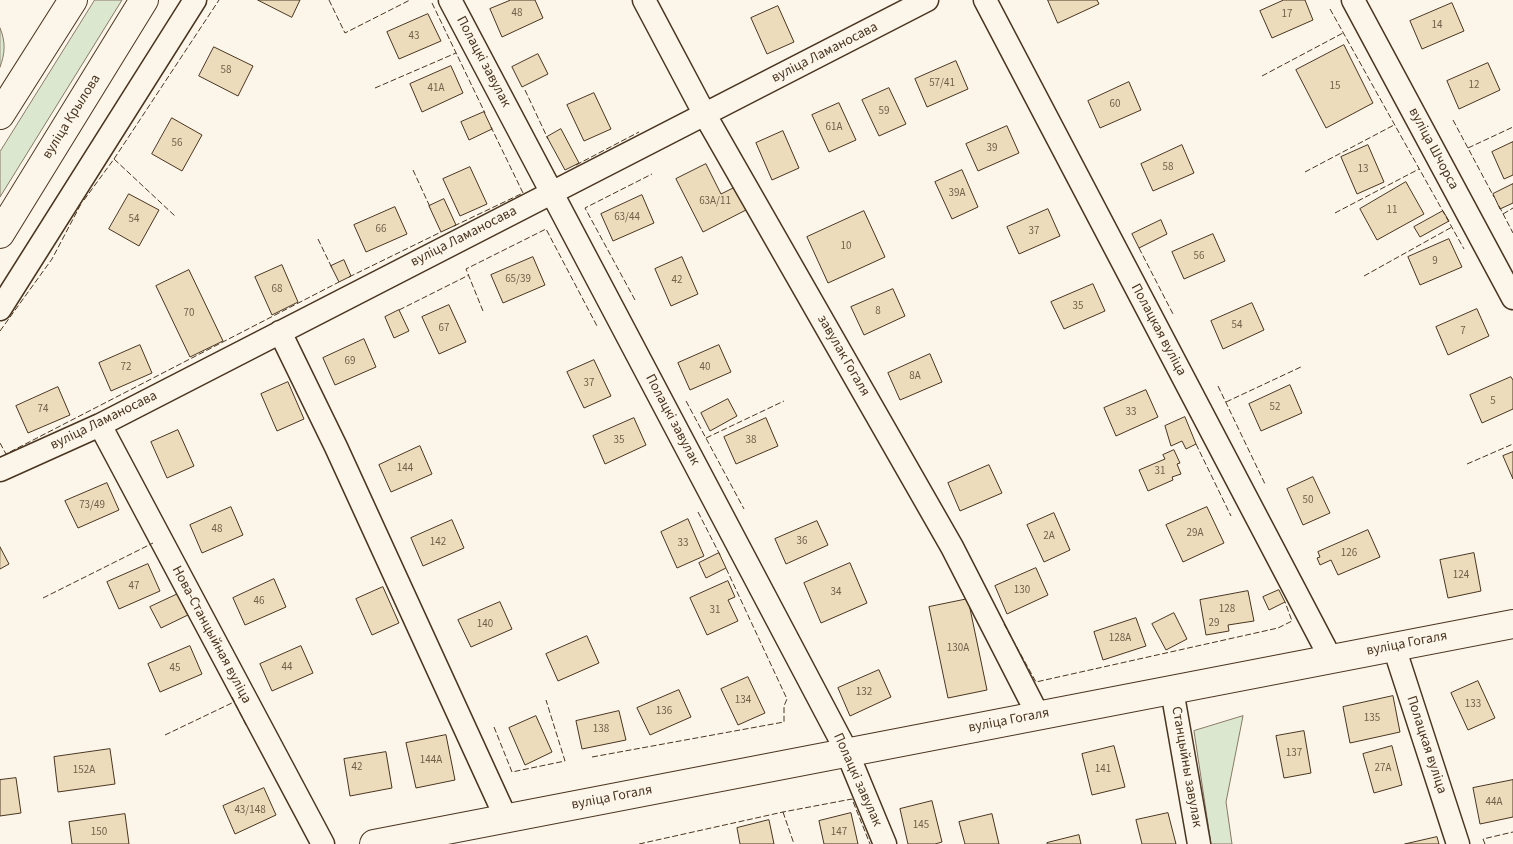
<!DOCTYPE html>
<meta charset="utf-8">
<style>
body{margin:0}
canvas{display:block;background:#fbf6e9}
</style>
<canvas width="1513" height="844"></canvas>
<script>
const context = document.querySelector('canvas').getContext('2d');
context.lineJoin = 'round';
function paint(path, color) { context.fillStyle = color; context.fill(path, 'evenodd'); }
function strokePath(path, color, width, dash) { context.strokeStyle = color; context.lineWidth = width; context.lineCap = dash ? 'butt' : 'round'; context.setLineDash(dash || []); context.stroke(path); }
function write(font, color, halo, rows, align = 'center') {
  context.font = font + ' "Source Sans 3",sans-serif'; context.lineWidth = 4; context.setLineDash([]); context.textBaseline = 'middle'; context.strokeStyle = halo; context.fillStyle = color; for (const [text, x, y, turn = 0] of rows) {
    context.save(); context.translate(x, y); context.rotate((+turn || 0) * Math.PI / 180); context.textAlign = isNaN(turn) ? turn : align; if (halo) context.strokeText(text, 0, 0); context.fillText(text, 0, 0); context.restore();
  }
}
const green = new Path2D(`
 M95,0H122L0,197V152Z
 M0,28C6,42 5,54 0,67Z
 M1243,716L1226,802L1232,844H1211L1194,731Z`);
const building = new Path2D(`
 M258,0H300L292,17Z
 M511,0H535L543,18L502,37L490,9Z
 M1048,0H1097L1099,4L1058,23Z
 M1284,0H1305L1313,20L1272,38L1260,11Z
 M1452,3L1464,31L1422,49L1410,21Z
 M778,6L794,42L767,54L751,18Z
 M428,14L441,41L399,59L387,32Z
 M1344,45L1373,103L1326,128L1296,70Z
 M214,47L253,66L238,96L199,76Z
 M538,54L548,74L522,87L512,67Z
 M956,61L968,89L927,107L915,79Z
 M1488,63L1500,90L1459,109L1447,81Z
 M451,66L463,93L422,112L410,84Z
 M1129,82L1141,110L1100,128L1088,101Z
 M889,88L906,124L879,136L862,100Z
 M594,93L611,129L584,141L567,105Z
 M839,103L856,140L829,152L812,115Z
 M484,112L492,129L469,140L461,122Z
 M172,118L202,135L182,171L152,154Z
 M1007,126L1019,153L978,171L966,144Z
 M561,129L579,163L565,170L547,137Z
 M783,131L799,168L772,180L756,143Z
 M1513,142V175L1504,179L1492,152Z
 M1182,145L1194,173L1153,191L1141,164Z
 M1368,145L1384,182L1357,194L1341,157Z
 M706,164L721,194L735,187L746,210L703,232L676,179Z
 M470,167L487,204L460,216L443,179Z
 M962,170L978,207L952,219L935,182Z
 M1406,182L1424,214L1377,240L1360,209Z
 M1513,184V203L1500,209L1493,194Z
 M129,194L159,210L139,246L109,229Z
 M642,195L654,223L613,241L601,214Z
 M444,199L456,225L441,232L429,206Z
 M395,207L407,234L366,252L354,225Z
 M1048,209L1060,236L1019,254L1007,227Z
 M864,211L885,257L828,283L807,237Z
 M1443,211L1449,221L1420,237L1414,227Z
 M1161,220L1167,234L1139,248L1132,234Z
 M1213,234L1225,261L1184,279L1172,252Z
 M1449,239L1462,267L1420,285L1408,257Z
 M533,257L545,285L503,303L491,275Z
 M682,257L698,294L671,306L655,269Z
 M344,260L351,276L339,282L331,266Z
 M282,265L298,302L272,315L255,277Z
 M189,270L223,341L190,357L156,286Z
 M1093,284L1105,311L1064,329L1051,302Z
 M893,289L905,316L864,335L851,307Z
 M1252,303L1264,330L1223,349L1211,321Z
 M449,305L466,342L439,354L422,317Z
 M1477,309L1489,336L1448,355L1436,327Z
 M399,310L409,331L394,338L385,317Z
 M364,339L376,367L335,385L323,358Z
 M140,345L152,373L111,391L99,363Z
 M719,345L731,372L690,390L678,363Z
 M930,354L942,382L900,400L888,373Z
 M594,360L611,396L584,408L567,372Z
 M1511,377L1513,380V409L1482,423L1470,395Z
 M288,382L304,419L277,431L261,394Z
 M1290,385L1302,413L1261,431L1249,404Z
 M58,387L70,415L28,433L16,406Z
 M1146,390L1158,417L1116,436L1104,408Z
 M728,399L737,416L710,431L701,413Z
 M1185,417L1196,444L1186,449L1182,441L1171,446L1165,426Z
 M634,418L646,445L605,464L593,436Z
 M766,418L778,446L736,464L724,437Z
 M178,430L194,466L167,478L151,442Z
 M420,446L432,474L391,492L379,465Z
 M1174,450L1180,463L1177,464L1181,474L1172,477L1173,480L1148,491L1139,470L1165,459L1163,455Z
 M1513,452V479L1503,456Z
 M989,465L1002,493L960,511L948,483Z
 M1313,477L1330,513L1303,525L1287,489Z
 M107,483L119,510L78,528L65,501Z
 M231,507L243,535L202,553L190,525Z
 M1207,507L1224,543L1183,562L1166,525Z
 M1054,513L1070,550L1044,562L1027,525Z
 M688,519L704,556L677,568L661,532Z
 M452,520L464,548L423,566L411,538Z
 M817,521L828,545L786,564L775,539Z
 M1368,530L1380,557L1338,575L1331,560L1320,565L1317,558L1320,557L1318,552Z
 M0,547L9,564L0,569Z
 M719,553L726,568L706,578L699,563Z
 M1474,553L1481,591L1448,598L1440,560Z
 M850,563L867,603L821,623L804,583Z
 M148,564L160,591L119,609L107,582Z
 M1036,568L1048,595L1007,614L995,586Z
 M274,579L286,607L245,625L233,598Z
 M728,581L735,597L728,600L738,621L707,635L690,598Z
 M383,587L399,623L372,635L356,599Z
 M1279,590L1285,602L1269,610L1263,597Z
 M1248,591L1254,621L1228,625L1229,631L1206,635L1200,600Z
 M180,593L190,614L161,628L150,607Z
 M968,599L987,690L948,698L929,607Z
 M500,602L512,629L471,647L458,620Z
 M1174,613L1187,639L1166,650L1152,624Z
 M1136,618L1146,646L1103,660L1094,632Z
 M587,636L599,663L558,681L546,654Z
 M190,646L202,674L160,692L148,664Z
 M301,646L313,673L272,691L260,664Z
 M879,670L891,697L850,716L838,688Z
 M748,677L765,713L738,725L721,689Z
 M1478,681L1495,718L1468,730L1451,693Z
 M679,690L691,717L650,735L637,708Z
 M1393,696L1400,732L1350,743L1343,707Z
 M619,711L626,740L582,749L576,721Z
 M536,716L552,752L525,765L509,728Z
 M1304,731L1311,773L1284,778L1276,736Z
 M446,735L455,780L416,788L406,743Z
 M1114,746L1125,787L1092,795L1082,754Z
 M1392,746L1402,785L1374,793L1363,754Z
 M110,749L115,784L58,792L54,757Z
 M386,752L392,788L350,796L344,759Z
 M16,778L21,813L0,816V780Z
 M1513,780V817L1480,824L1473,788Z
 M264,788L276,815L235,834L223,806Z
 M932,801L942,842L935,844H908L900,809Z
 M851,813L858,844H824L819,821Z
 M1168,813L1176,844H1142L1136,820Z
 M125,814L129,844H72L69,822Z
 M992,814L999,844H965L959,822Z
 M769,820L774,844H740L737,828Z
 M1079,835L1081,844H1047V843Z
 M1437,837L1439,844H1405Z`);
const street = new Path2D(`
 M450,0L847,752L885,844
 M644,0L705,115L952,547L1038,715
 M985,0L1331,659
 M1353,0L1513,298
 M0,309L195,0
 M280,332L336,447L506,818
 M100,425L323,844
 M0,470L100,425L927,0
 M1394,647L1458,844
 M1172,690L1199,844`);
const secondary = new Path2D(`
 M0,115L73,0
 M0,234L144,0
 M374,844L1513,624`);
const fence = new Path2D(`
 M329,0L345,33L410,0
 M432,3L485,113
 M1330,9L1464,249
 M1262,76L1343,33
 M375,88L456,53
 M525,90L548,139
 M1453,120L1494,197
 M1468,148L1513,127
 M114,159L219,0
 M576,165L639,132
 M413,170L431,209
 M1305,172L1394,125
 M84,200L114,159L175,216
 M1499,206L1513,233
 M1335,213L1419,169
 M1503,214L1513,208
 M454,226L523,193L491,127
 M318,239L332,268
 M1139,248L1173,314
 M1364,276L1452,227
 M349,277L441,232
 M635,300L585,208L652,174
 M399,310L469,275
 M483,311L466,269L546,229L597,326
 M0,331L52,259L82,202
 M1218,386L1265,484
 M686,401L744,509
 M1226,402L1303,366
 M706,438L784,401
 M0,443L6,454L339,282
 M1196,444L1231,516
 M1467,464L1513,444
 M698,512L720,555
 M43,598L153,543
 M1004,624L1036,682L1278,628L1292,621L1285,602
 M232,697L247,727
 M494,727L512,772L565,761L546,700
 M165,735L234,702
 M592,757L784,722V706L787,699L725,566
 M783,812L794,844
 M639,844L783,812L852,799L870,844
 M1485,844L1483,839L1513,832`);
const numberNames = [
 ["48",517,14],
 ["17",1287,15],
 ["14",1437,26],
 ["43",414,37],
 ["58",226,71],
 ["57/41",942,84],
 ["12",1474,86],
 ["15",1335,87],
 ["41А",436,89],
 ["60",1115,105],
 ["59",884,112],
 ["61А",834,128],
 ["56",177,144],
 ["39",992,149],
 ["58",1168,168],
 ["13",1363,170],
 ["39А",957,194],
 ["63А/11",715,202],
 ["11",1392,211],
 ["63/44",627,218],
 ["54",134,220],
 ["66",381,230],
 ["37",1034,232],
 ["10",846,247],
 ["56",1199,257],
 ["9",1435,262],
 ["65/39",518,280],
 ["42",677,281],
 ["68",277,290],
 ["35",1078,307],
 ["8",878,312],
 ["70",189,314],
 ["54",1237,326],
 ["67",444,329],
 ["7",1463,332],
 ["69",350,362],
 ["72",126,368],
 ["40",705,368],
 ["8А",915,377],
 ["37",589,384],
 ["5",1493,402],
 ["52",1275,408],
 ["74",43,410],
 ["33",1131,413],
 ["35",619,441],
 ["38",751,441],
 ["144",405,469],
 ["31",1160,472],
 ["50",1308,501],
 ["73/49",92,506],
 ["48",217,530],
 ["29А",1195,534],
 ["2А",1049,537],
 ["36",802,542],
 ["142",438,543],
 ["33",683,544],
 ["126",1349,554],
 ["124",1461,576],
 ["47",134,587],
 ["130",1022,591],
 ["34",836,593],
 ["46",259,602],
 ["128",1227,610],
 ["31",715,611],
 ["29",1214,624],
 ["140",485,625],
 ["128А",1120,639],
 ["130А",958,649],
 ["44",287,668],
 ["45",175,669],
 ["132",864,693],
 ["134",743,701],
 ["133",1473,705],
 ["136",664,712],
 ["135",1372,719],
 ["138",601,730],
 ["137",1294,754],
 ["144А",431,761],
 ["42",357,768],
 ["27А",1383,769],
 ["141",1103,770],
 ["152А",84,771],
 ["44А",1494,803],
 ["43/148",250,811],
 ["145",921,826],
 ["150",99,833],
 ["147",839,833]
];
const streetNames = [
 ["вуліца Ламаносава",825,53,-27],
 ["Полацкі завулак",483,62,62],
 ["вуліца Крылова",72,117,-58],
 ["вуліца Шчорса",1433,149,62],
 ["вуліца Ламаносава",464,237,-27],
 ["Полацкая вуліца",1158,330,62],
 ["завулак Гогаля",843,356,60],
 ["Полацкі завулак",672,420,62],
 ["вуліца Ламаносава",104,421,-26],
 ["Нова-Станцыйная вуліца",211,635,62],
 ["вуліца Гогаля",1407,644,-11],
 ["вуліца Гогаля",1009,721,-11],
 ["Полацкая вуліца",1426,745,72],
 ["Станцыйны завулак",1186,767,80],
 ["Полацкі завулак",857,780,66],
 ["вуліца Гогаля",612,798,-11]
];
paint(green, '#dce7d0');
strokePath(green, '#887966', 1);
paint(building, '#ecdcbc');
strokePath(building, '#4a3520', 1);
strokePath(street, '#4a3520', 25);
strokePath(secondary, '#4a3520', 30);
strokePath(street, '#fbf6e9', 22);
strokePath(secondary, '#fbf6e9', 28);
strokePath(fence, '#4a3520', 1, [6, 2.5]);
write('11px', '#725f47', null, numberNames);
write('14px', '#4a3520', '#fbf6e9', streetNames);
</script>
